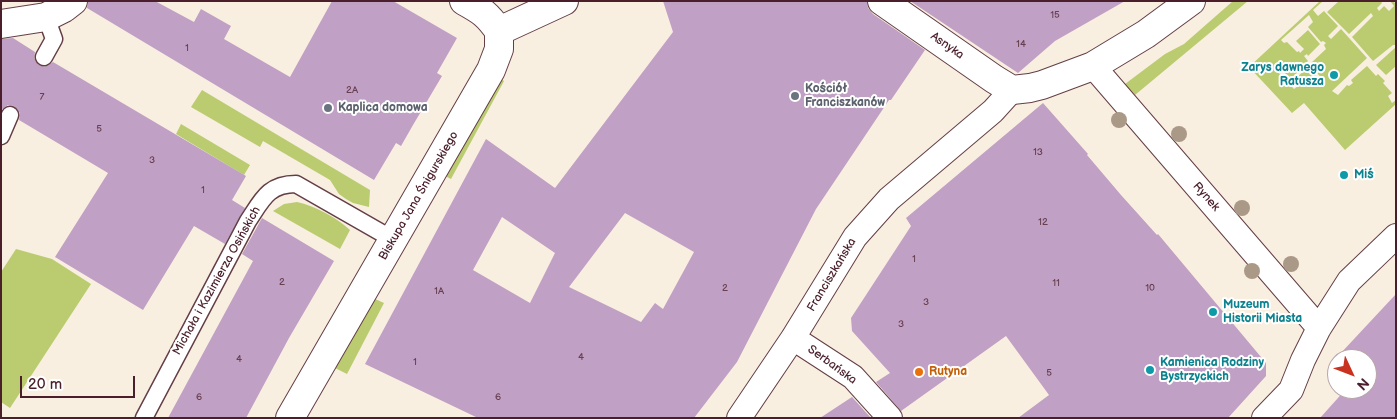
<!DOCTYPE html>
<meta charset="utf-8">
<style>
body{margin:0}
#map{position:relative;width:1397px;height:419px;overflow:hidden;background:#f8efe0;font-family:"Balsamiq Sans",sans-serif}
canvas{display:block}
.frame{position:absolute;inset:0;border:2px solid #4a1f2b;pointer-events:none}
.north{position:absolute;left:1327px;top:349px;width:50px;height:50px;box-sizing:border-box;background:#fff;border:1px solid #b7a5aa;border-radius:50%;rotate:133deg;font-size:14px;font-weight:700;line-height:20px;text-align:center;color:#4a1f2b}
.north::after{content:'';display:block;margin:auto;width:18px;height:22px;background:#c8321e;clip-path:polygon(50% 0,100% 100%,50% 72%,0 100%)}
.scale{position:absolute;left:20px;top:376px;width:115px;height:22px;box-sizing:border-box;border:2px solid #4a1f2b;border-top:0;padding-left:6px;font-size:15px;line-height:18px;white-space:nowrap;color:#4a1f2b;-webkit-text-stroke:4px #fff;paint-order:stroke}
</style>
<div id="map">
<canvas width="1397" height="419"></canvas>
<div class="frame"></div>
<div class="north">N</div>
<div class="scale">20 m</div>
</div>
<script>
const context = document.querySelector('canvas').getContext('2d');
context.lineJoin = 'round';
function paint(path, color) { context.fillStyle = color; context.fill(path, 'evenodd'); }
function strokePath(path, color, width, dash) { context.strokeStyle = color; context.lineWidth = width; context.lineCap = dash ? 'butt' : 'round'; context.setLineDash(dash || []); context.stroke(path); }
function write(font, color, halo, rows, align = 'center') {
  context.font = font + ' "Balsamiq Sans",sans-serif'; context.lineWidth = 4; context.setLineDash([]); context.textBaseline = 'middle'; context.strokeStyle = halo; context.fillStyle = color; for (const [text, x, y, turn = 0] of rows) {
    context.save(); context.translate(x, y); context.rotate((+turn || 0) * Math.PI / 180); context.textAlign = isNaN(turn) ? turn : align; if (halo) context.strokeText(text, 0, 0); context.fillText(text, 0, 0); context.restore();
  }
}
const green = new Path2D(`
 M1233,1H1248L1135,95L1125,84L1165,54L1184,44Z
 M1320,1H1323L1313,10L1318,16L1324,11L1338,26L1328,36L1331,39L1341,29L1367,58L1332,91L1338,95L1347,85L1349,86L1353,83L1351,80L1367,66L1376,76L1378,74L1385,81L1383,83L1392,93L1388,96L1392,103L1396,100V104L1345,150L1304,103L1292,113L1249,67ZM1309,15L1313,22L1308,27L1321,42L1323,41L1326,43L1324,45L1326,49L1310,64L1322,79L1316,85L1314,83L1318,78L1308,67L1293,81L1298,86L1294,89L1275,69L1278,66L1291,79L1308,61L1304,56L1307,54L1308,56L1320,44L1308,30L1296,41L1304,49L1300,53L1299,51L1297,52L1287,42L1284,43L1281,40Z
 M1339,1H1381L1382,3L1377,8L1379,11L1384,6L1389,11L1394,6L1390,1H1393L1396,4V45H1393L1373,61L1352,37L1373,16L1371,13L1349,34L1327,12Z
 M1396,47V66L1386,75L1376,65Z
 M501,79L504,81L451,179L445,176Z
 M202,90L370,190L369,207L353,203L346,199L339,194L330,180L263,141L260,147L191,107Z
 M181,124L250,165L244,175L176,134Z
 M297,202C315,206 336,217 350,230L340,249L273,211L284,204Z
 M16,249L52,259L91,284L10,408L1,402V272Z
 M373,298L384,303L347,374L335,368Z`);
const building = new Path2D(`
 M88,1H155L194,22L201,9L231,26L224,39L290,77L332,1H393L457,38L437,73L442,76L413,125L401,146L396,143L374,180L87,8Z
 M663,1H867L868,8L873,14L925,50L891,100H889L816,209L737,362L694,418H478L365,364L486,139L555,188L673,32ZM625,213L694,252L663,309L655,303L641,322L569,287ZM502,217L555,253L530,303L473,270Z
 M910,1H1125L1055,41L1018,73Z
 M13,38L35,52L34,58L39,65L45,67L53,62L246,176L232,200L245,208L225,244L194,226L143,310L55,257L108,173L19,120L20,113L14,106L8,105L1,110V39Z
 M1043,103L1088,154L1087,155L1121,195L1157,235L1158,234L1266,363V376L1228,418H1018L1049,395L1006,336L901,411L876,382L890,373L852,331L851,318L911,226L906,218Z
 M262,218L334,261L289,338L246,418H168L253,261L242,254Z
 M1396,294V418H1320L1346,389H1367V359H1346L1340,354Z
 M852,397L871,418H820Z`);
const service = new Path2D(`
 M44,57L54,39L46,17
 M1,136L10,115
 M144,418L248,221C262,200 268,184 296,184L394,240`);
const pedestrian = new Path2D(`
 M1093,66L1319,328
 M793,338L853,377L890,418
 M739,418L793,338L855,237L889,199L993,111L1012,90
 M1264,418L1291,390L1303,360L1319,328L1349,281L1396,236`);
const minor = new Path2D(`
 M464,1C482,11 487,14 499,31
 M882,1L994,79L1012,90L1030,88L1042,85L1093,66L1146,34L1191,1
 M1,24L46,17L64,8L73,1
 M499,31L564,1
 M290,418L491,70L499,49V31`);
const trees = [
 [1119,120],
 [1179,134],
 [1242,208],
 [1291,264],
 [1252,271]
];
const markers = [
 [1334,75,5,"#0f9aa8"],
 [795,96,5,"#6b7280"],
 [328,108,5,"#6b7280"],
 [1344,175,5,"#0f9aa8"],
 [1213,312,5,"#0f9aa8"],
 [1150,370,5,"#0f9aa8"],
 [919,372,5,"#e8710a"]
];
const numberNames = [
 ["15",1055,15],
 ["14",1021,44],
 ["1",187,48],
 ["2A",352,90],
 ["7",42,97],
 ["5",99,129],
 ["13",1038,152],
 ["3",152,160],
 ["1",203,190],
 ["12",1043,222],
 ["1",914,259],
 ["2",282,282],
 ["11",1056,283],
 ["2",725,288],
 ["10",1150,288],
 ["1A",439,291],
 ["3",926,302],
 ["3",901,324],
 ["4",581,357],
 ["4",239,359],
 ["1",415,362],
 ["5",1049,373],
 ["6",199,397],
 ["6",498,397]
];
const streetNames = [
 ["Asnyka",947,46,35],
 ["Biskupa Jana Śnigurskiego",419,196,-60],
 ["Rynek",1206,197,49],
 ["Franciszkańska",832,275,-59],
 ["Michała i Kazimierza Osińskich",217,281,-61],
 ["Serbańska",832,365,36]
];
const cultureNames = [
 ["Zarys dawnego",1324,68,"right"],
 ["Ratusza",1324,82,"right"],
 ["Miś",1354,175],
 ["Muzeum",1223,305],
 ["Historii Miasta",1223,319],
 ["Kamienica Rodziny",1160,363],
 ["Bystrzyckich",1160,377]
];
const worshipNames = [
 ["Kościół",805,89],
 ["Franciszkanów",805,103],
 ["Kaplica domowa",338,108]
];
const foodNames = [
 ["Rutyna",929,372]
];
paint(green, '#bacc6f');
paint(building, '#c0a0c4');
strokePath(service, '#643e46', 19);
strokePath(pedestrian, '#643e46', 26);
strokePath(minor, '#643e46', 30);
strokePath(service, '#fff', 16);
strokePath(pedestrian, '#fff', 24);
strokePath(minor, '#fff', 28);
context.fillStyle = '#ab9987';
for (const [x, y] of trees) { context.beginPath(); context.arc(x, y, 8, 0, 2 * Math.PI); context.fill(); }
for (const [x, y, r, color] of markers) { const dot = new Path2D(); dot.arc(x, y, r, 0, 2 * Math.PI); context.fillStyle = color; context.fill(dot); strokePath(dot, '#fff', 2); }
write('10px', '#683f51', null, numberNames);
write('12px', '#4a1f2b', '#fff', streetNames);
write('bold 12px', '#0d838f', '#fff', cultureNames, 'left');
write('bold 12px', '#5b616d', '#fff', worshipNames, 'left');
write('bold 12px', '#c56008', '#fff', foodNames, 'left');
</script>
